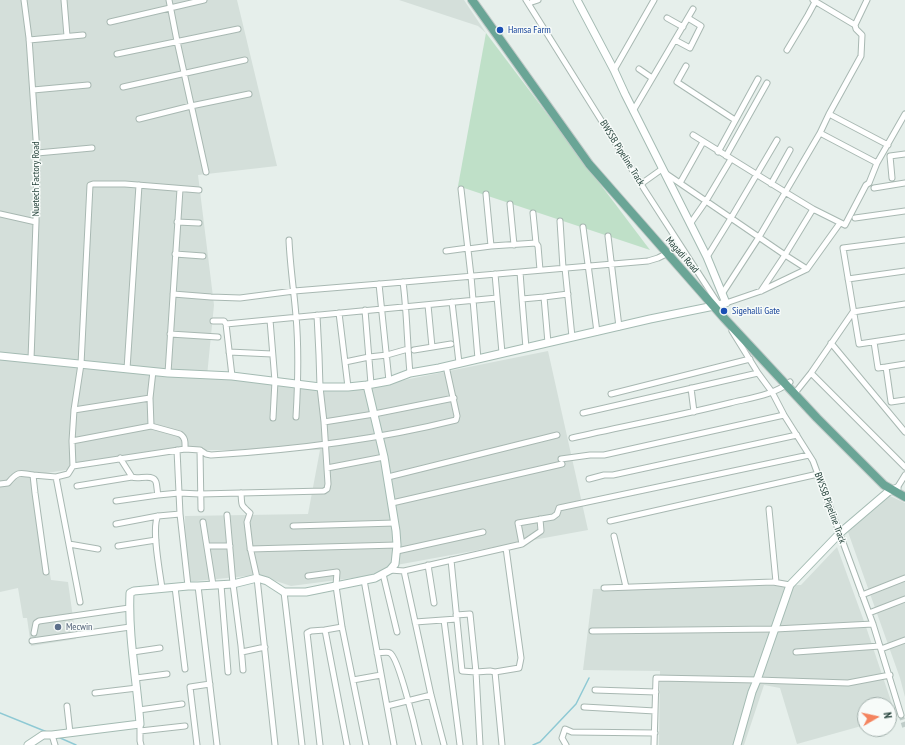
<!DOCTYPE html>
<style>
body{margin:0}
#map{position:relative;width:905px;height:745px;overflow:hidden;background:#e6efeb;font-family:"PT Sans Narrow",sans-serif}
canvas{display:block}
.north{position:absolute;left:857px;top:697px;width:40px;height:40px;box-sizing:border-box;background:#f7fbf9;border:1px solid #a3b1ad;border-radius:50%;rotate:81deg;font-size:11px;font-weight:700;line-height:16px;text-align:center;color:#24423a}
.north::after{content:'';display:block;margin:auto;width:14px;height:18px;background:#f4845f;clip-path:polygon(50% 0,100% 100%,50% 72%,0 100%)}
</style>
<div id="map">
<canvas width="905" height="745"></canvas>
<div class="north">N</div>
</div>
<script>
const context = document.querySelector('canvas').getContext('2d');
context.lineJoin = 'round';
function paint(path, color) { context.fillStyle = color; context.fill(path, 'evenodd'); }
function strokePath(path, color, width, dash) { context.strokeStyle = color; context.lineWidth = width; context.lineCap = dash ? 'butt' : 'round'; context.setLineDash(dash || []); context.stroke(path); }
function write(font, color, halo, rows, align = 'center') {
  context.font = font + ' "PT Sans Narrow",sans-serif'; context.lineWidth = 3; context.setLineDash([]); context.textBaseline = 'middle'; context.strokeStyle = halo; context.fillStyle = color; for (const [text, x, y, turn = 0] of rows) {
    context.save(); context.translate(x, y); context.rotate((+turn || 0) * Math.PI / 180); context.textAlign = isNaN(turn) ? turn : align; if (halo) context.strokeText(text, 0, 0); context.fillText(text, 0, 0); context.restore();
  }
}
const built = new Path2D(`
 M0,0H237L277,166L198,175L214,305L207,376L350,391L548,351L588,530L391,566L368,576L291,586L258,575L186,582L185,516L308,514L320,450H199L33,475L51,580L68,582L76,639L31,646L27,618H23L18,588L0,592Z
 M399,0H464L486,33L478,26Z
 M888,495L905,503V697L900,678L848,532Z
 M837,547L865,624L896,716L889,718V705H865V725L797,744L780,688L764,685L744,745H659L660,671L583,670L593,589L801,585Z`);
const green = new Path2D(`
 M486,33L650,250L458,186Z`);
const stream = new Path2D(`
 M0,713L47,732
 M58,737L76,745
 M533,745L540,742L576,704L589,678`);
const streetTunnel = new Path2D(`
 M901,715L905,728`);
const street = new Path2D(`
 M24,0L29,38L37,153L36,222L31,359
 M64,0L67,36
 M169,0L177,41L206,172
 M526,0L646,192L719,305
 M813,0L855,25
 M532,2L538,0
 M667,18L683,27
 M110,22L204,0
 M29,40L83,35
 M675,40L690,48L701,26L688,18
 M787,50L808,15L815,2
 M117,54L238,29
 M686,66L677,82L735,120
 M639,69L652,78
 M614,70L654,0
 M123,87L245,60
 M33,90L88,85
 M633,111L693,9
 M829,114L888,145
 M139,119L191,106L249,94
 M820,133L877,163
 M693,135L785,192L813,209L845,225L866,185L869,183L877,163L905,114
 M718,152L758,79
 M37,153L92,148
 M726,156L767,83
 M665,173L785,255L807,269
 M892,178L890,156L905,154
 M680,183L703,142
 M641,184L662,169
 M771,184L790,150
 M874,188L905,183
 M461,189L471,276L478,359
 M486,194L491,246
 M510,204L514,245
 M533,213L536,243
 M0,214L36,222
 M855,218L905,211
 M560,221L563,268
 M177,222L199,223
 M690,224L706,201L731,159
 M583,227L597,332
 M608,236L619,327
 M289,240C290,265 294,291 296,316C299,350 298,383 296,417
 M905,240L843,248L859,344L905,337
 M468,249L491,246L536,243L538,246L540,270
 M446,251L468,248
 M175,254L203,256
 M707,257L731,218L777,140
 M565,268L572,337
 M520,272L522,299
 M495,274L502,353
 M848,279L905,271
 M403,282C407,312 407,342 410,373
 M379,284L389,381
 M761,291L785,255L813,209
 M173,294L211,297L240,298L294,291L392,283L648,261L658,258L668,253
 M722,294L759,237L820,133L829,114L861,56L862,35L856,29L855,25L867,0
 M544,297L568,294
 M452,302L459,363
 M726,303L761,291L807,269L840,223
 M428,305L432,347
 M365,310L371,384
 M339,313L348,387
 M270,320L275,381L273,418
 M213,321H224L226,324L497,298
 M226,324L232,376
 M732,331L758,373L772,392L784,415L813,461L873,624L901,715
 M170,334L218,337
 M874,342L878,368L886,367L891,402L905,400
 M831,343L905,432
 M526,348L522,299L544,297L548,343
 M414,350L451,344
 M229,352L272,354
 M345,362L369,357L387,355L408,349
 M886,367L905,364
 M127,369L139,185
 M168,373L180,189
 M811,373L905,467
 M691,388L694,412
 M795,393L811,373L853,312L905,304
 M611,394L750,359
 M74,410L150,398
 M583,413L758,373
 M324,422L374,414L454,398
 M151,426L180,434C186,438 185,443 185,449L200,450L206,454L211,455C293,450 376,440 456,420L457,416L446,366
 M572,438C625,426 678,416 730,403C750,398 774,395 790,382
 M72,441L151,426L150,398L153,371
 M177,450L180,514
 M200,450L201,509
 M120,458L132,477C138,480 153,473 156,482C157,485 157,491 158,495
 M561,459L590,455H604L784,415
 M73,466L185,449
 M327,468L384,457
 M388,477L557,435
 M589,479L604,475H613L797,435
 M0,484L8,483C17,472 19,472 33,475
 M77,486L132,477
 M897,488L905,475
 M241,493C242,506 240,504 250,513L247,522L250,547L257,578L275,745
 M116,501L158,495L179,493L200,494L324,491L327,489L328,484L324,422L320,387L319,355L317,315
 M392,503L562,464
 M769,509L776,582
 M227,515L233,584L241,646L243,670
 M158,516C151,527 160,573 162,588
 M610,521L818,474
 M203,522L213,585
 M116,524L158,516L180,514L188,586
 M293,526L395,523
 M614,536L626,587
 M69,544L98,549
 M522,544L518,523L553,517L557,514L559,508L809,455
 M118,546L156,540
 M207,546H230
 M250,549L397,545
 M397,551L483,532
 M451,560L462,671L476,672L480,745
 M428,565L434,603
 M390,570L404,571L522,544L541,531L540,519
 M404,571L431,695L444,745
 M46,572L35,493L33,475L56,477
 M383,574L397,632
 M308,576L337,572L336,586L342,627L366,745
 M364,580L394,745
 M221,585L228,672
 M198,586L217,745
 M175,587L185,669
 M604,588L773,582L790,585
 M284,592L302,745
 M862,595L905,578
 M80,602L56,477L68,474L73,466L72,441L74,410L81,364L90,185L93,184H125L199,190
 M869,613L905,599
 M456,615L470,614L476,672L490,671L495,672L519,668L521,658L506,548
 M444,620L460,745
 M415,622L457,619
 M325,630L347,745
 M592,631L775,629L873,624
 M34,633L36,623L39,621L129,608
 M32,641L130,627
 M881,649L905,640
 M133,652L160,648
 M242,652L265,647
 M796,652L880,646
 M377,653C381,653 387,651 390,653C399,658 416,731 419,745
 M495,672L502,745
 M136,678L167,674
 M353,680L381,675
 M595,690L656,692
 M95,693L137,688
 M67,706L70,733
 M387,706L431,695
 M584,707L655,711
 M139,710L182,704
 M140,727V741L141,745
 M140,731L185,726
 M52,735L55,745
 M197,745L190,687L210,684
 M320,745L307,633L311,631L325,630L342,627
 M566,745L562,738L565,729L572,732L655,733
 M654,745L656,678L757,680L848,683L890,675`);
const secondary = new Path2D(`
 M0,356L168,373L232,376L320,387H348L367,385L389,381L410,373L439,368L650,319L714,306L726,303L707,257L625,94L614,70L577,0
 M28,745L43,735H52L140,724C137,681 128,637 130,593L134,591L188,586H198L233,584L257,578L267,581L284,592H306L375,578L390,570L395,564L397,545L396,531L384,457L367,385
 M737,745L752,692L757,680L790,585L840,533L888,492L897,488`);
const primary = new Path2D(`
 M472,0L589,164L724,318L817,418L884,485L905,497`);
const markers = [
 [500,30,4,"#1a4fb4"],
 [724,311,4,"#1a4fb4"],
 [58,627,4,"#5c6f8a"]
];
const transitNames = [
 ["Hamsa Farm",508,30],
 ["Sigehalli Gate",732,311]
];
const streetNames = [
 ["BWSSB Pipeline Track",622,153,58],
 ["Nuetech Factory Road",36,179,-90],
 ["Magadi Road",682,255,49],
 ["BWSSB Pipeline Track",830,508,70]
];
const serviceNames = [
 ["Mecwin",66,627]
];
paint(built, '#d4dfda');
paint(green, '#bfe0c8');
strokePath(stream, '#8ec9d4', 1.5);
strokePath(streetTunnel, '#bfccc8', 5, [5, 2.5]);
strokePath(street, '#a8b8b2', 7);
strokePath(secondary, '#a4bbb3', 9);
strokePath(primary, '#c2cac8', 10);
strokePath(street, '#fff', 5);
strokePath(secondary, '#fff', 7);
strokePath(primary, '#6aa596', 8);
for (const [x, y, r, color] of markers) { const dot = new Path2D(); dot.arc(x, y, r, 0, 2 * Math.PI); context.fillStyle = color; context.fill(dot); strokePath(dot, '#f7fbf9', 1.5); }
write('10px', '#164399', '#f7fbf9', transitNames, 'left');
write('10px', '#24423a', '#f7fbf9', streetNames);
write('10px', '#4e5e75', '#f7fbf9', serviceNames, 'left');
</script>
